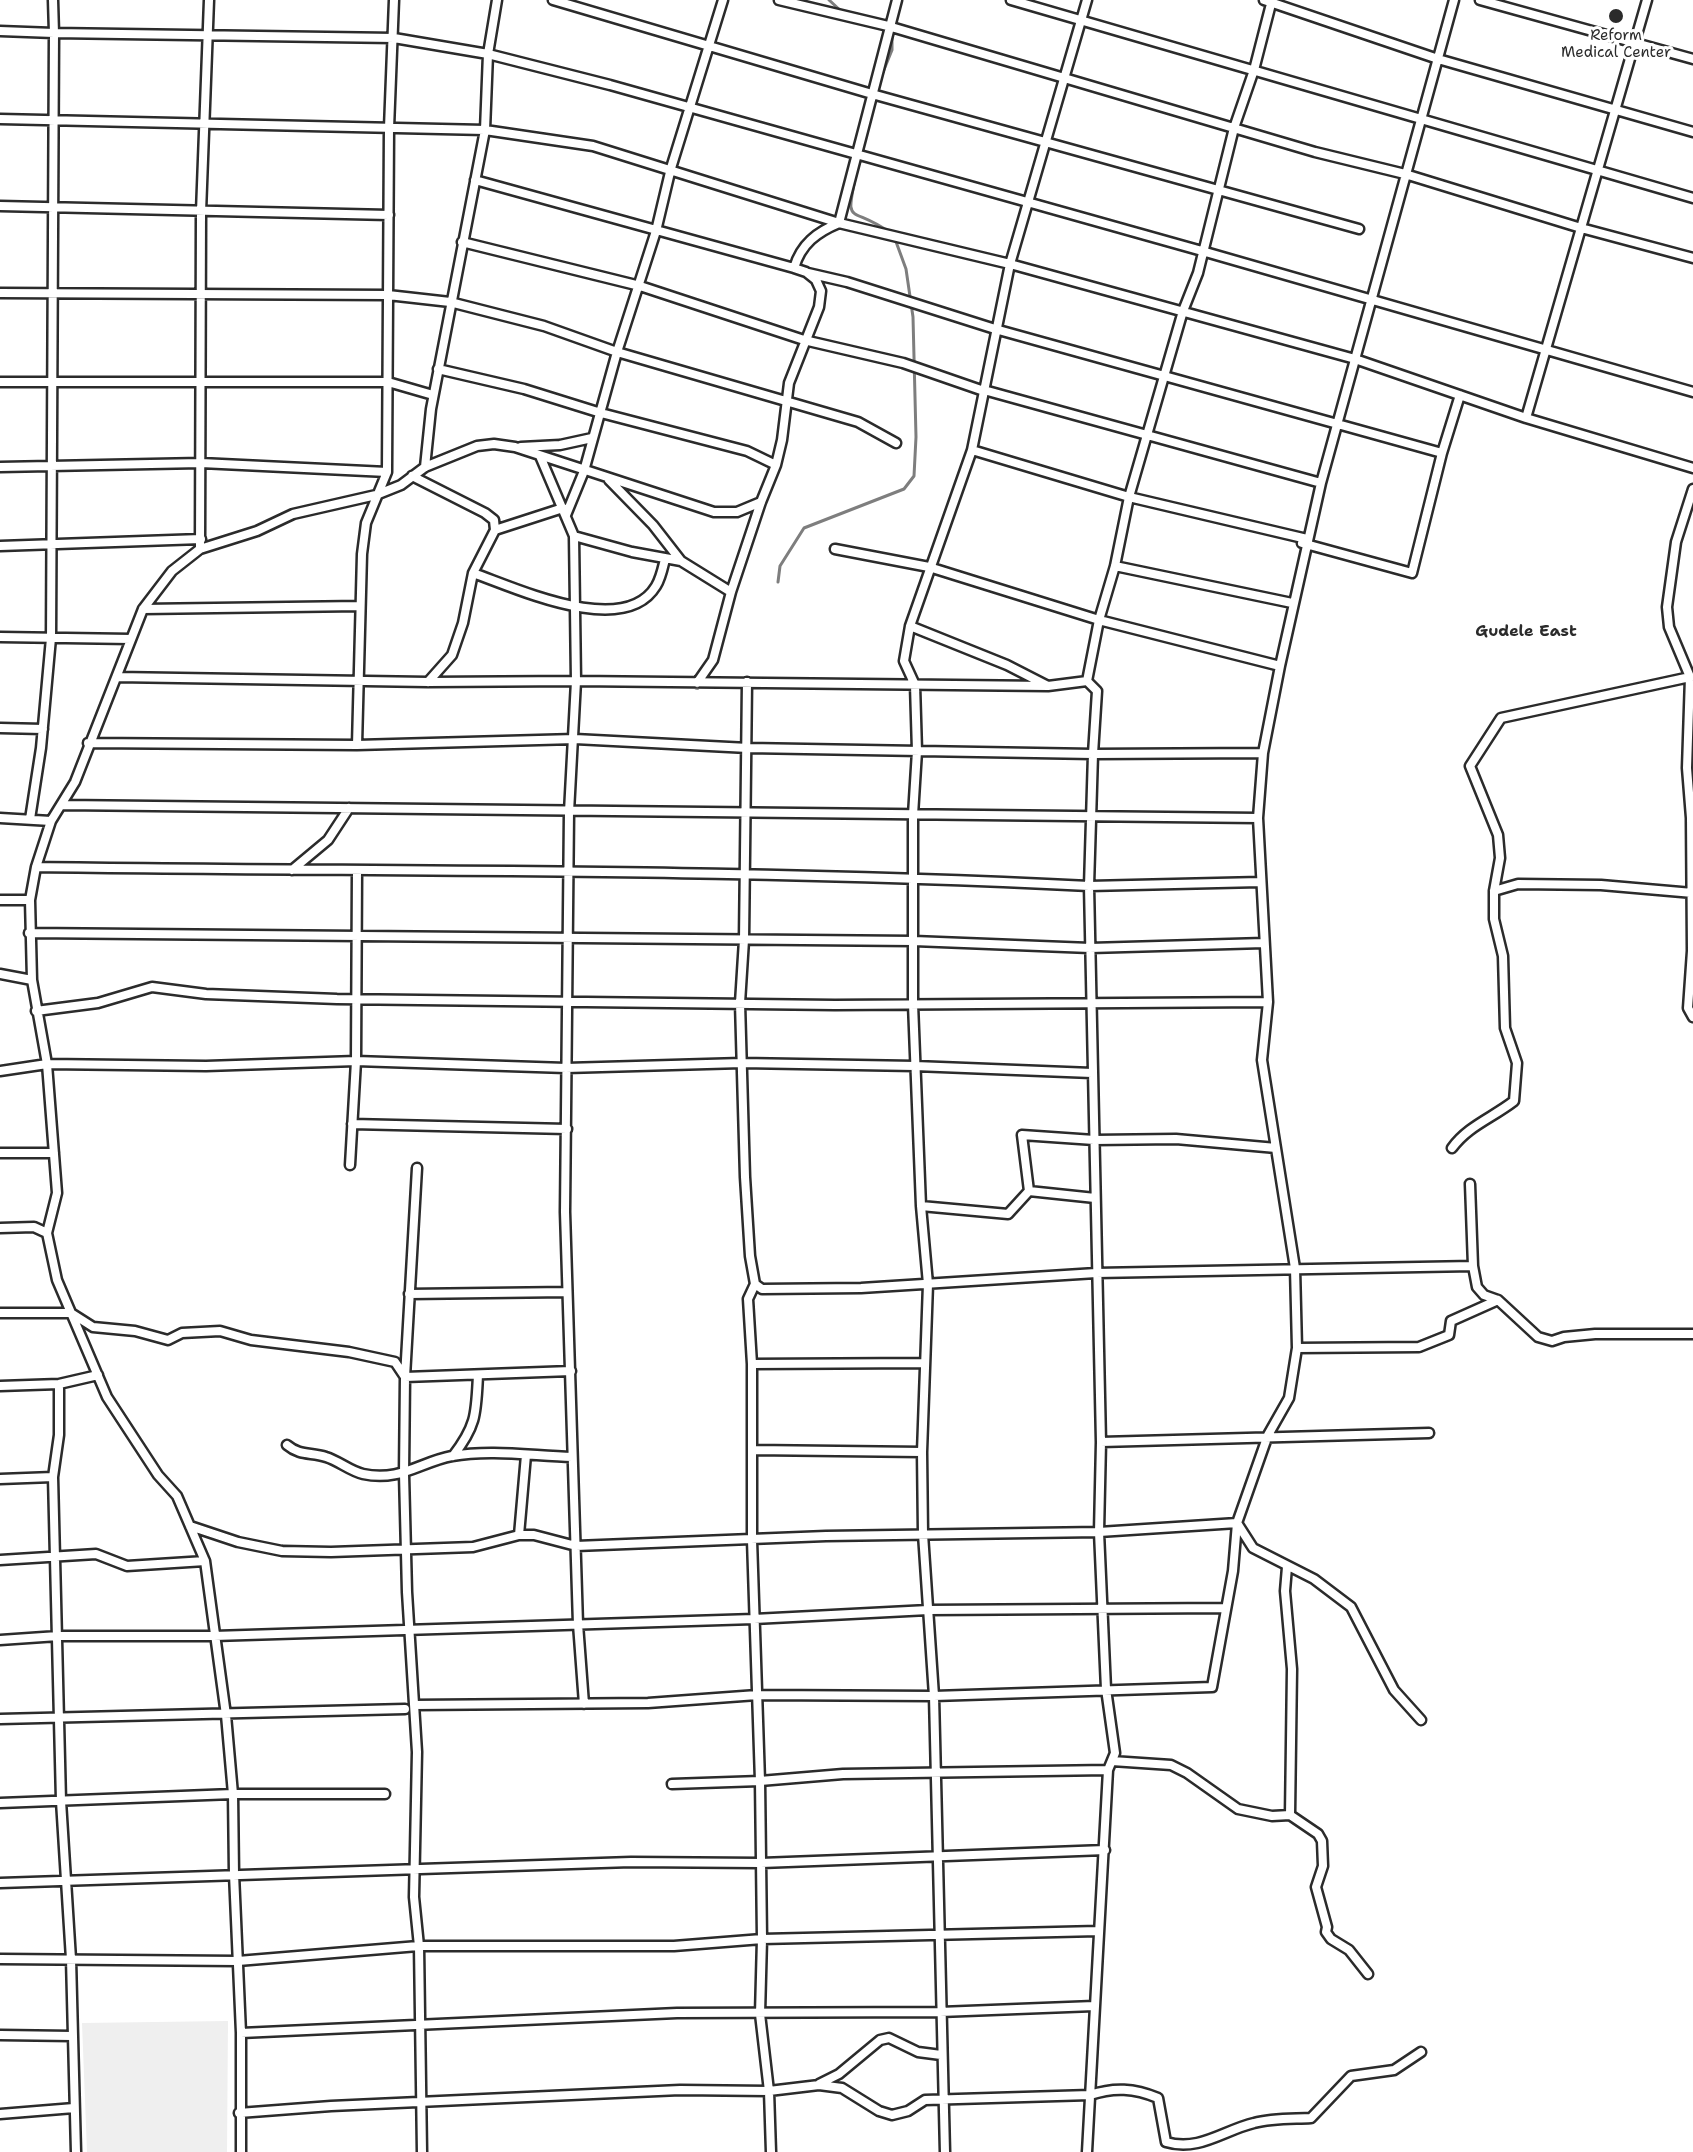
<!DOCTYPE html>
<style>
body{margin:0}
canvas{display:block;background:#fff}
</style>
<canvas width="1693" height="2152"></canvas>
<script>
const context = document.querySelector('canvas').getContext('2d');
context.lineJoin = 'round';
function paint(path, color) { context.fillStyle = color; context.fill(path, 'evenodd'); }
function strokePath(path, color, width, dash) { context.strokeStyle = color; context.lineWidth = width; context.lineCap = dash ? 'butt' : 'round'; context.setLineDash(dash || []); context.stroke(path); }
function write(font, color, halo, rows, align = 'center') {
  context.font = font + ' "Shantell Sans",sans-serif'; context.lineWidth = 6; context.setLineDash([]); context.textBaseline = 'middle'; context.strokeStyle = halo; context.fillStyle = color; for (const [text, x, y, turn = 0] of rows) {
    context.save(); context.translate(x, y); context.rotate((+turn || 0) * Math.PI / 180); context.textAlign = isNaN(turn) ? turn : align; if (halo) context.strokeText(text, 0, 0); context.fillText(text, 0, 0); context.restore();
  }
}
const built = new Path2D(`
 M228,2021L227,2152H87L82,2023Z`);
const stream = new Path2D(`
 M829,0L842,12
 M881,77L892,50V37L882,28
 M857,170C844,229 850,204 889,232
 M778,582L780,566L804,528L904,489L914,476L916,437L913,317L906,269L895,239`);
const minor = new Path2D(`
 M553,0L872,94L1359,229
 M779,0L888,26L1315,152L1405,174L1581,228L1693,258
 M1011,0L1693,198
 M1264,0L1438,59L1693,132
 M1480,0L1693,59
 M0,31L54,33L53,0
 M0,119L485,130L593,146L839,223L1010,264L1355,359L1526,418L1693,468
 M475,180L794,268L806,272L816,280L821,291L819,307L789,383L782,440L776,465L761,502L731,592L713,660L697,683
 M0,206L389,215
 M462,242L640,286L804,340L903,363L981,390
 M794,268C801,244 817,232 839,223L897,0
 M808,273L847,282L995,329L1442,453
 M0,293L388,295L450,302L544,326L617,352L858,422L896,443
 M438,369L524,389L601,413L747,451L776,465
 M0,382H388L433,395
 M1526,418L1647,0
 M521,447L560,445L592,438
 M972,450L1129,497L1307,539
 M540,456L574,536L576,681L569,812L565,1212L578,1624L584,1704
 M0,467L201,463L387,472
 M425,467L431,409L485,130L488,54L497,0
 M412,476L485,513L494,520L495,530L473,573L463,623L452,655L428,682
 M609,480L653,525L681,561L731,592
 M1321,483L1454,0
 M1693,489L1676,542L1667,607L1669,627L1690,677L1687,768L1691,818L1692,951L1688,1008L1693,1017
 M566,515L584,471L617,352L656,231L671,168L723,0
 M495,530L563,508
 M574,536L632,552L681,561
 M1302,543L1412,573L1442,453L1460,395
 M0,546L201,539
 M200,549L201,212L209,0
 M835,549L929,567L1099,620L1280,666
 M1115,566L1292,603
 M473,573C516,588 624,639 656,586C661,578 663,567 665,559
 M143,609L360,606
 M910,626L1007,665L1048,686L1087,681
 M0,637L131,639
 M117,677L428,682L576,681L1048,686
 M747,682L744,940L740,1003L745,1177L750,1256L755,1284L762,1289L861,1288L1096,1273L1473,1266
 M0,728L43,729
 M88,743L357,745L575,739L748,748L1093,754L1263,753
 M357,745L362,554L366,523L387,472L389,128L394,0
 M62,805L1258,818
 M0,818L51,821
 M30,819L41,748L51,638L54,33L394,38L488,54L610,85L1202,251L1693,392
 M36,867C387,872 738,868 1089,886L1101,1442L1099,1532L1106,1689L1115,1753L1108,1770L1087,2152
 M292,870L328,840L349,808
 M1260,882L1089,886L1093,754L1097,691L1087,681L1099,620L1115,566L1129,497L1183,311L1198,273L1234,128L1254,70L1272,0
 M1494,891L1518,884L1601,885L1693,893
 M0,900H30
 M29,933L914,941L1090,948L1264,943
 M0,974L32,980
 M36,1011L98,1003L152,987L206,994L337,999L835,1005L1268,1002
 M0,1071L47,1064L206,1066L356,1061L566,1068L742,1063L915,1066L1092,1073
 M352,1124L567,1129
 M1452,1148C1468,1126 1492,1118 1514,1101L1517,1063L1505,1028L1503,956L1494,919V891L1500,858L1498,835L1470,766L1501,718L1690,677
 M0,1153H54
 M350,1165L356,1061L357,870
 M417,1168L405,1377L404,1474L407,1592L417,1752L414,1897L419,1946L422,2152
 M1470,1184L1473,1266L1477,1287L1484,1295L1498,1300L1538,1337L1552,1341L1564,1337L1595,1334H1693
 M1029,1191L1022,1135L1094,1140L1176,1139L1276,1148
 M921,1206L1008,1214L1029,1191L1095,1198
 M0,1228L34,1227L47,1233
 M755,1284L748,1299L752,1364V1540L760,1781L762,1939L760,2014L769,2091L771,2152
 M409,1294L567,1292
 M0,1313H71L93,1327L135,1331L168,1340L182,1333L220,1331L251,1340L349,1352L395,1362L405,1377L571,1371
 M1297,1348L1419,1347L1449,1335L1451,1321L1498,1300
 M752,1364L924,1363
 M59,1384V1435L53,1477L61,1801L71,1959L76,2152
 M0,1386L59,1384L98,1375
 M1101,1442L1429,1433
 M287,1445C300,1456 311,1452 326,1457C339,1461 350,1471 363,1474C400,1482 420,1462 452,1456C491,1449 533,1456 572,1457
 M753,1450L922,1452
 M453,1456C477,1425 476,1413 478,1375
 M0,1479L53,1477
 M190,1526L238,1542L282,1551L331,1552L473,1547L519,1535H534L576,1546L826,1536L1099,1532L1237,1523L1253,1548L1314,1579L1351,1607L1394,1690L1421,1720
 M519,1535L526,1455
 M0,1560L96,1554L127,1566L205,1561
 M1287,1567L1285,1591L1292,1669L1290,1815
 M0,1640L58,1636H214L754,1619L928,1610L1225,1608
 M414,1705L648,1703L757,1695L934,1696L1212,1687L1233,1571L1237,1523L1268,1435L1289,1398L1297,1348L1295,1268L1262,1060L1268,1002L1258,818L1263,753L1280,666L1321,483L984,390
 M0,1719L405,1709
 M1112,1761L1171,1765L1187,1773L1238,1809L1272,1816L1290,1815L1318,1834L1322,1841L1323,1866L1316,1887L1327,1927L1326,1932L1331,1939L1349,1950L1368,1974
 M672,1784L760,1781L843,1774L1108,1770
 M0,1803L233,1794H385
 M0,1883L631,1862L761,1863L1105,1850
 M0,1959L238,1961L418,1946H674L762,1939L1098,1931
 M241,2033L677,2013L940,2012L1094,2006
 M0,2035L72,2036
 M819,2084L839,2074L880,2040L889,2038L918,2052L941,2055
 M239,2113L331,2106L680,2090L769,2091L819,2085L842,2088L879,2111L892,2115L908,2111L925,2100L1090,2095C1114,2087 1134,2088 1158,2098L1166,2142C1199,2152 1224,2130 1254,2123C1272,2118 1292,2119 1311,2118L1351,2076L1394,2070L1421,2052
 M0,2114L74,2108
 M241,2152V2033L234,1874L233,1794L226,1715L205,1561L177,1496L158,1475L107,1397L57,1280L47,1233L57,1193L47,1064L32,980L30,900L36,867L51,821L75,782L143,609L172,571L200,549L257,531L293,514L376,495L401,485L425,467L477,446L494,444L515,447L714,512H737L761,502
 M945,2152L934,1696L923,1534L922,1452L928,1284L921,1206L913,1004V815L917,751L915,685L904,661L910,626L972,450L1010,264L1087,0`);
const markers = [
 [1616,16,8,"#2b2b2b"]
];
const poiNames = [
 ["Reform",1616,36],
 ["Medical Center",1616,53]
];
const neighbourhoodNames = [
 ["Gudele East",1526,632]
];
paint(built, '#efefef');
strokePath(stream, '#7e7e7e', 3);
strokePath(minor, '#2b2b2b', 13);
strokePath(minor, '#fff', 8);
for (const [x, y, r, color] of markers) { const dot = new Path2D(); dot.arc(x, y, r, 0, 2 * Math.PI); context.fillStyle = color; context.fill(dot); strokePath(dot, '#fff', 2); }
write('15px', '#2b2b2b', '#fff', poiNames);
write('bold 16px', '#2b2b2b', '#fff', neighbourhoodNames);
</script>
